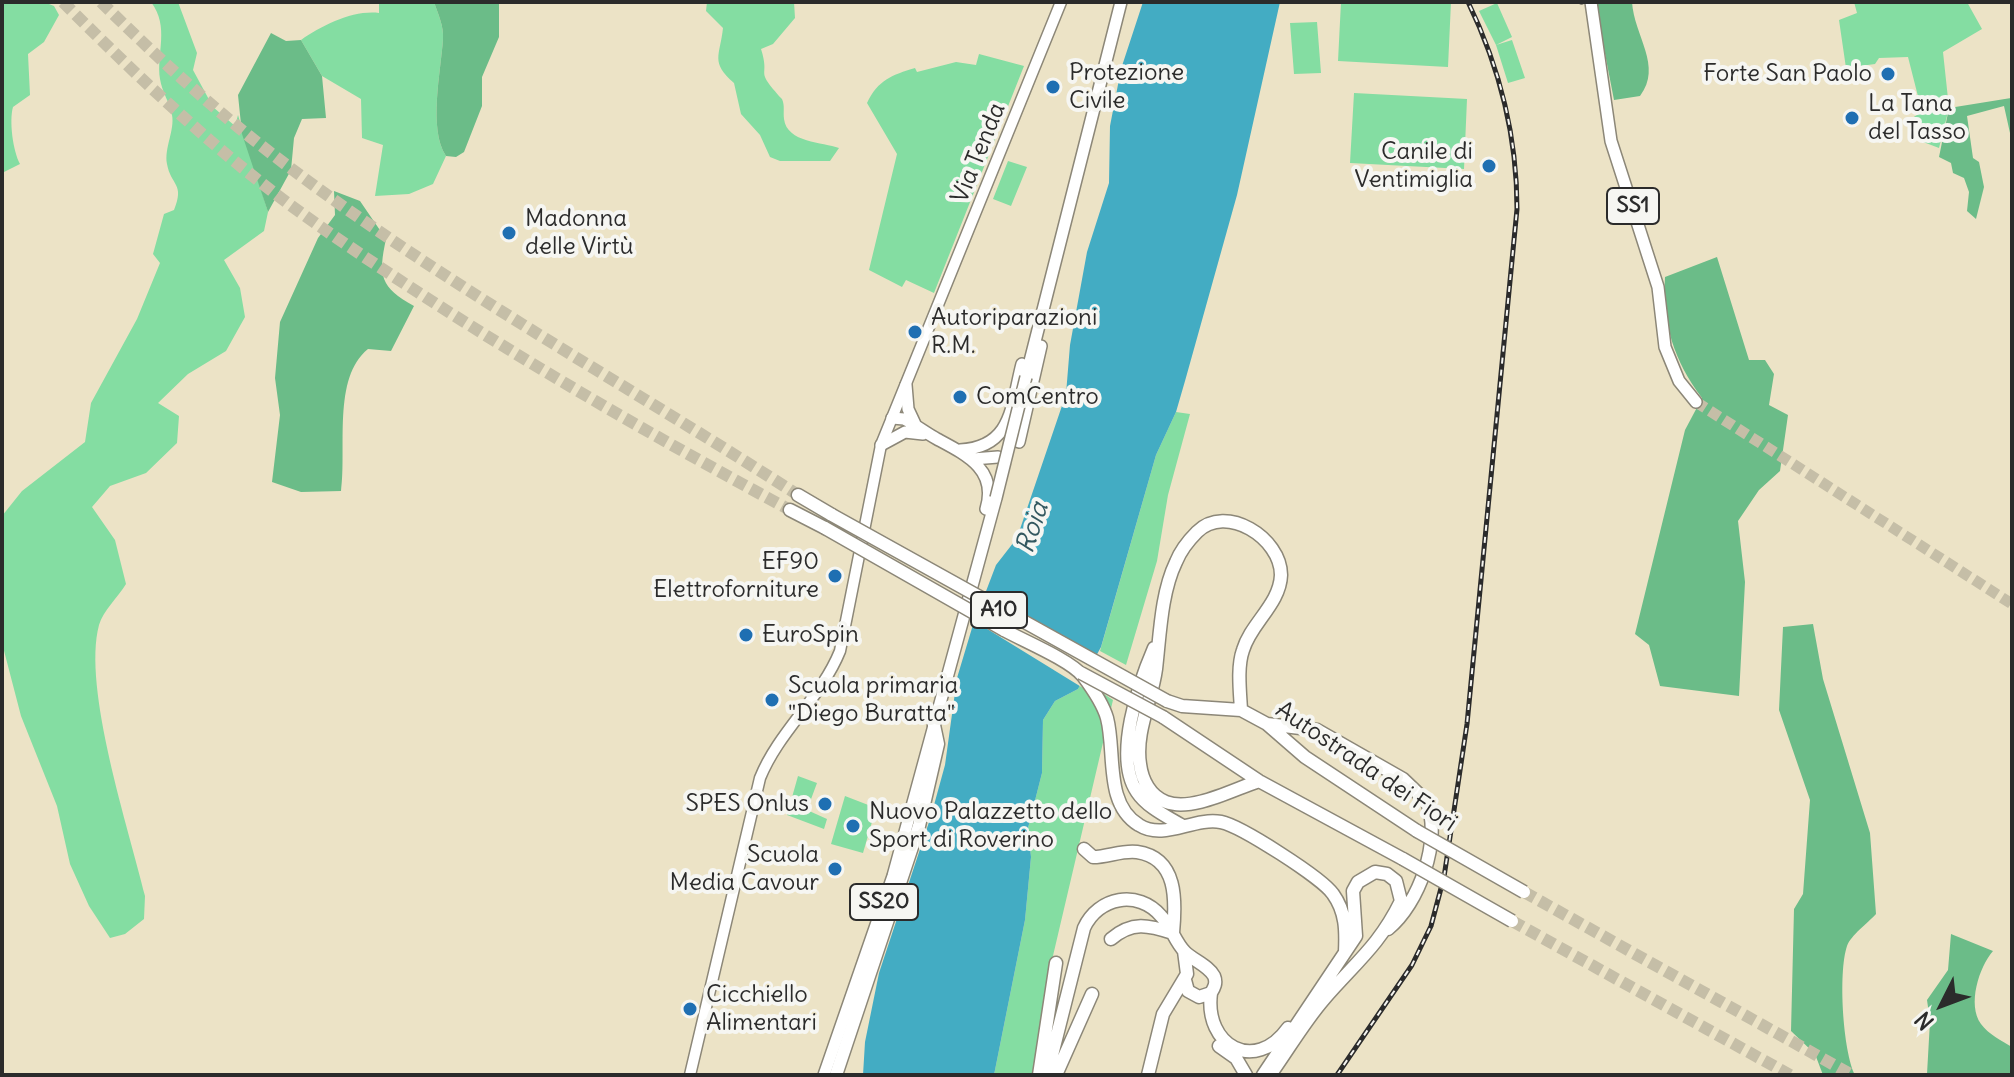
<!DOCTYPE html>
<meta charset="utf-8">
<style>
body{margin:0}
#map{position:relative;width:2014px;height:1077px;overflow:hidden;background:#ece3c6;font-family:Delius,sans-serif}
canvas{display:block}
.frame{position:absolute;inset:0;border:4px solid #2b2b2b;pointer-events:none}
.north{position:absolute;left:1902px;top:965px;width:80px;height:80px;-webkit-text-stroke:6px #f6f6f2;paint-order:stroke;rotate:228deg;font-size:22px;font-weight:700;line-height:32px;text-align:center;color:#2b2b2b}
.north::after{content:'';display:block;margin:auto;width:28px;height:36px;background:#2b2b2b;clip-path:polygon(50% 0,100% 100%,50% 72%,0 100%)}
</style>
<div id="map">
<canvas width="2014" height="1077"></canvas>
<div class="frame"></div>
<div class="north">N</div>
</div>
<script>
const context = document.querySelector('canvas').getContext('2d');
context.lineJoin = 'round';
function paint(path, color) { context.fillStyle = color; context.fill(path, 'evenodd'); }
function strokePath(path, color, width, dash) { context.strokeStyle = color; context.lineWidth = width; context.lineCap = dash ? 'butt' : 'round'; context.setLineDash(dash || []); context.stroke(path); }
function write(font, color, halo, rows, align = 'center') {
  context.font = font + ' Delius,sans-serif'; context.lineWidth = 8; context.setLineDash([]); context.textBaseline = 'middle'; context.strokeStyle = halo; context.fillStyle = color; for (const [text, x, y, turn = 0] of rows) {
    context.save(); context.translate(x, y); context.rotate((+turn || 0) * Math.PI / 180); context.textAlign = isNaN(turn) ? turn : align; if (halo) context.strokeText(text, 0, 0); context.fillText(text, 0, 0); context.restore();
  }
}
const green = new Path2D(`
 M2,2H44L54,6L59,15L44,42L28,54L30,95L13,107C9,121 13,151 20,164L2,173Z
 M151,2H178L197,53L193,70L213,107L235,126L238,115L268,212L264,231L224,260L240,288L245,317L226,351L188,374L158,403L179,416L177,443L146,473L110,486L92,507L115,540L126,584C118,597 103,611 99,625C82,688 129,829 145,896L144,919L125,934L110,938L89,906L70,864L57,806L21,716L2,643V516L22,491L85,442L91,403L137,319L160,263L153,254L164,214L174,210C185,183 171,186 167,164C164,148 175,130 172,115C170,103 162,92 160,79C156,53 170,27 151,2Z
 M379,2H434C438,14 444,26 443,39C441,71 428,129 446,156L433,184L409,194L375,196L383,145L362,138L361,99L322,76L301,40C323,25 353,10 379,13Z
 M707,2H794L795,18L773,44L761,49C771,80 753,67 782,99C785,106 783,111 784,119C787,143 823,142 839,148L830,161H780L770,157L760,135L741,114L734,83C710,62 720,56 723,28L706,11Z
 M1341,2H1451L1448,67L1338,61Z
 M1854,2H1967L1982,29L1943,52L1949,108L1939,148L1918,140L1912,118L1922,112L1908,57L1879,58L1875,64L1846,68L1839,20L1857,13Z
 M1497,3L1512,37L1496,45L1479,11Z
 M1317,22L1321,73L1294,74L1290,23Z
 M1512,40L1525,78L1508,83L1496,45Z
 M979,54L1024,66L934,293L906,280L902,287L869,270L897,154L867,103C878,80 892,75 915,68L917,72L956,62L976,65Z
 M1354,93L1467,99L1464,169L1350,163Z
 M1008,161L1027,167L1011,206L993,199Z
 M1176,412L1190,414L1168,495L1157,561L1126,665L1100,651L1156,455Z
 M1083,680L1113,700L1052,960L1034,1075H994L1025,920L1031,857L1028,828L1042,773L1043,720L1055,701L1078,689Z
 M798,776L817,783L807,810L827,819L824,829L787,815Z
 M845,796L876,808L863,853L831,844Z`);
const forest = new Path2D(`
 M434,2H499V37L482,77V106L464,152L456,157L446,156C428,129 441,71 443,39C444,26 438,14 434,2Z
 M1595,2H1632C1634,36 1663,66 1640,96L1614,100Z
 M271,33L286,41L301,40L322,76L326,118L302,119L294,138L291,170L268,212L242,134L238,95Z
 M2012,92V142L2004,106L1967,116L1973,158L1979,162L1984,187L1976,219L1967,211L1969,192L1964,178L1953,173L1951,163L1939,157L1949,108L2011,98Z
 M334,191L360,201L386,239C378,276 380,287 414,306L391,351L368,349C332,378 347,449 341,491L301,492L272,482L280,415L275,378L280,322L318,238L335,215Z
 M1717,257L1749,360H1765L1774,374L1769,405L1788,415L1780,471L1759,490L1738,521L1745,582L1739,696L1660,686L1649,645L1635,634L1685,430L1702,398C1674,361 1662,323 1665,277Z
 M1813,624L1823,679L1870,833L1876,914C1868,923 1851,935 1847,946C1838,973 1843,1051 1855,1075H1823L1815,1054L1791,1031L1794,909L1803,894L1810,800L1779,710L1783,627Z
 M1951,934L1993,951C1979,967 1967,1005 1981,1024C1988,1034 2002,1041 2012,1047V1075L1927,1074L1930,1021L1927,1000L1948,970Z`);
const water = new Path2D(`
 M1143,2H1280L1237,195L1185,381L1176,412L1156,455L1101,647L1078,689L1055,701L1043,720L1042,773L1028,828L1031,857L1025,920L994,1075H863L865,1042L879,973L931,816L945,765L957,678L972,628L996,565L1017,538L1066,394L1070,345L1087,252L1109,183L1110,126L1121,69Z`);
const pier = new Path2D(`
 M982,594L1099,659L1083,688L971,619Z`);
const primaryTunnel = new Path2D(`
 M1696,402L2012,604`);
const highwayTunnel = new Path2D(`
 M63,2C143,82 225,160 318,225C468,330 629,423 790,510
 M101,2C149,49 197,94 249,136C420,272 615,377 798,495
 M1524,892L1852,1075
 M1512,921L1790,1075`);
const secondary = new Path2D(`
 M690,1075L760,778C779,731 821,698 840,651L881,445L1061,2`);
const primary = new Path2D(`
 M1591,2L1611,141L1658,287L1665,347L1679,381L1696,402
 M1026,377L1121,2
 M906,385L908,409L915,424
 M892,418L904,419C916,425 926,433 937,439C967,455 998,470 986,509
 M1019,442L1041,346
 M881,445L905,432L923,434
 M960,450C1013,447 1011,406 1022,364
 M973,459L998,457
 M824,1075L893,876L996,498`);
const highway = new Path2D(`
 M798,495L832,515
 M790,510L825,528
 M1004,630C1024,641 1070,660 1083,676C1092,688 1103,704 1107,718C1116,752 1104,804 1139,825C1164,841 1193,817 1221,822C1241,826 1322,878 1333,894C1346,912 1346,931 1345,952
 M1154,648C1139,683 1113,757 1137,792C1147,807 1166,816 1181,825
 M1167,701L1182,706L1241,710L1267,724L1305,757L1417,831
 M1241,710C1240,691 1237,667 1243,650C1251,623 1280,604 1281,575C1281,538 1226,503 1197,532C1189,540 1180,552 1176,562C1161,593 1160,635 1156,669C1152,700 1135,732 1140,764C1142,780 1150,796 1166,802C1192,812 1234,789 1259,781
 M1163,717L1259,781L1403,859
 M1267,724L1317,730L1403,779L1427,802C1442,840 1419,904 1388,929
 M1084,849L1093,857C1108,857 1122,850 1137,852C1178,858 1176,901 1173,933C1148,925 1132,921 1111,939
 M1211,993C1204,1046 1255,1074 1288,1028
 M1219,1046L1236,1058L1246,1075
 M836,1075L919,826L938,744L934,725
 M1039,1075L1056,963
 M1047,1075L1084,928C1098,897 1138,889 1161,916C1171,926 1175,942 1185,952C1193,960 1209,966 1214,976C1217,983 1214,988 1211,993L1199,997L1188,991L1185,980
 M1056,1075L1092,994
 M1148,1075L1163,1014L1187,974L1184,951
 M1263,1075L1356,936L1353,891L1358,882L1375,872L1387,874L1396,881L1401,901C1379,946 1355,963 1324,999C1304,1022 1288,1050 1270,1075`);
const rail = new Path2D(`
 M1581,2H1582
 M1337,1075L1412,965L1431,926L1444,877L1467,724L1517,209C1517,135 1500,68 1468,2`);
const primaryBridge = new Path2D(`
 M996,498L1026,377`);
const highwayBridge = new Path2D(`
 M832,515L1167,701
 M825,528L1004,630
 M1081,673L1163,717
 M1417,831L1524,892
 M1403,859L1512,921`);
const markers = [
 [1888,74,8,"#1f6fb2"],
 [1053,87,8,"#1f6fb2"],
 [1852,118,8,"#1f6fb2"],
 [1489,166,8,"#1f6fb2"],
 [509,233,8,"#1f6fb2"],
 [915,332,8,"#1f6fb2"],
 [960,397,8,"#1f6fb2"],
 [835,576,8,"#1f6fb2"],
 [746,635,8,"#1f6fb2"],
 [772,700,8,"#1f6fb2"],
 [825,804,8,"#1f6fb2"],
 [853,826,8,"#1f6fb2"],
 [835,869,8,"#1f6fb2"],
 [690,1009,8,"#1f6fb2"]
];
const shields = [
 [1633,206,52],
 [999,610,56],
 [884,902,68]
];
const shieldNames = [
 ["SS1",1633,206],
 ["A10",999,610],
 ["SS20",884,902]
];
const poiNames = [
 ["Protezione",1069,73],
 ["Civile",1069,101],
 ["Forte San Paolo",1872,74,"right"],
 ["La Tana",1868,104],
 ["del Tasso",1868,132],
 ["Canile di",1473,152,"right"],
 ["Ventimiglia",1473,180,"right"],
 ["Madonna",525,219],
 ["delle Virtù",525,247],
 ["Autoriparazioni",931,318],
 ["R.M.",931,346],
 ["ComCentro",976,397],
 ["EF90",819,562,"right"],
 ["Elettroforniture",819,590,"right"],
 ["EuroSpin",762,635],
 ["Scuola primaria",788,686],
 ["\"Diego Buratta\"",788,714],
 ["SPES Onlus",809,804,"right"],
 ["Nuovo Palazzetto dello",869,812],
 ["Sport di Roverino",869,840],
 ["Scuola",819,855,"right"],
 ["Media Cavour",819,883,"right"],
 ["Cicchiello",706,995],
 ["Alimentari",706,1023]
];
const streetNames = [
 ["Via Tenda",979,153,-68],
 ["Autostrada dei Fiori",1366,767,34]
];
const waterNames = [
 ["Roia",1033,528,-72]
];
paint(green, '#84dda2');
paint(forest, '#6bbc88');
paint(water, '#43acc3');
paint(pier, '#ece3c6');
strokePath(primaryTunnel, '#c5bea7', 11, [11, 5.5]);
strokePath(highwayTunnel, '#c5bea7', 12, [12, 6]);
strokePath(secondary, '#8c8778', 13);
strokePath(primary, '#8c8778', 14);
strokePath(highway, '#8c8778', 15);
strokePath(secondary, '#fff', 10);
strokePath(primary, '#fff', 11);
strokePath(highway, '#fff', 12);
strokePath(rail, '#2b2b2b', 5);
strokePath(rail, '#f6f6f2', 2, [6]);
strokePath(primaryBridge, '#8c8778', 14, []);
strokePath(highwayBridge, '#8c8778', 15, []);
strokePath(primaryBridge, '#fff', 11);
strokePath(highwayBridge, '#fff', 12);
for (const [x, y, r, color] of markers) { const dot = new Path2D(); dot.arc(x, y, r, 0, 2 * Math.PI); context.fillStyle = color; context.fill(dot); strokePath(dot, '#f6f6f2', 3); }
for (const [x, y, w] of shields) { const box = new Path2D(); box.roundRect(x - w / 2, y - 18, w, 36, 6); context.fillStyle = '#f6f6f2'; context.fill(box); strokePath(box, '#2b2b2b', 2); }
write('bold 22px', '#2b2b2b', null, shieldNames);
write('24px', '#2b2b2b', '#f6f6f2', poiNames, 'left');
write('24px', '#2b2b2b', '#f6f6f2', streetNames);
write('italic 26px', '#335860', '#f6f6f2', waterNames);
</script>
